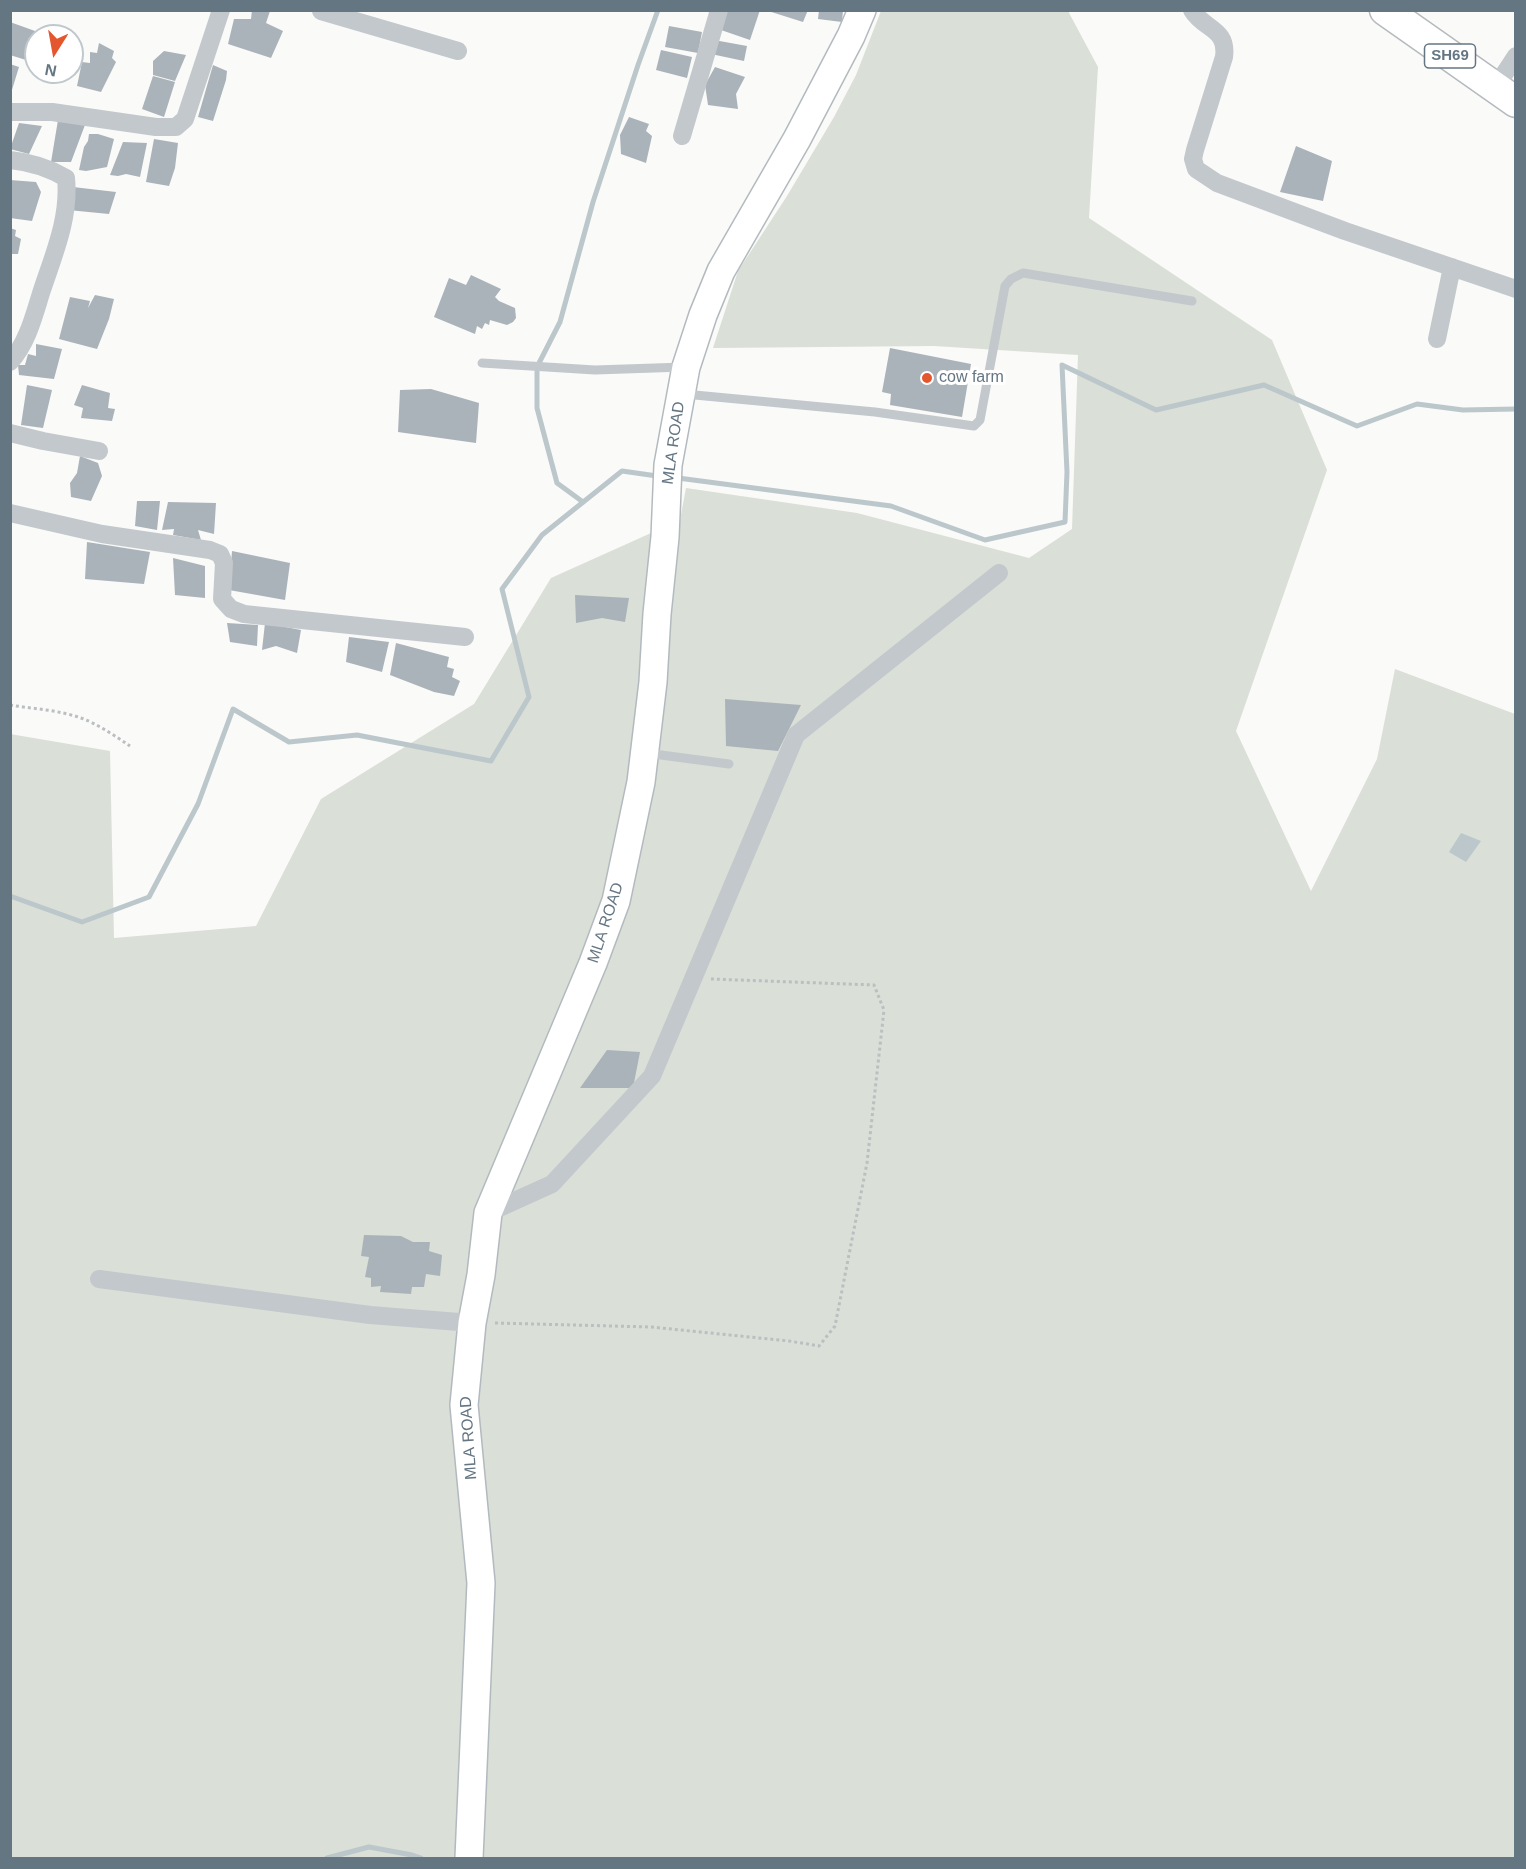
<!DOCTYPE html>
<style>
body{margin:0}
#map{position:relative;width:1526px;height:1869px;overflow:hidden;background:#fafaf8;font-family:Helvetica,sans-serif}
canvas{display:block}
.frame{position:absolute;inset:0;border:12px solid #657683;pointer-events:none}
.north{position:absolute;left:24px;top:24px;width:60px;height:60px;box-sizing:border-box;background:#fff;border:2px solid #c1c8cd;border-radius:50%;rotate:191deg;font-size:16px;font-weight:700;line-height:24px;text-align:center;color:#657683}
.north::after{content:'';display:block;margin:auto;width:21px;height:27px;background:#e4572e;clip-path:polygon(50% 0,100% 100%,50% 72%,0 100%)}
</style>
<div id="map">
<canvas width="1526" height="1869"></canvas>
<div class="frame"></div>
<div class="north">N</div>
</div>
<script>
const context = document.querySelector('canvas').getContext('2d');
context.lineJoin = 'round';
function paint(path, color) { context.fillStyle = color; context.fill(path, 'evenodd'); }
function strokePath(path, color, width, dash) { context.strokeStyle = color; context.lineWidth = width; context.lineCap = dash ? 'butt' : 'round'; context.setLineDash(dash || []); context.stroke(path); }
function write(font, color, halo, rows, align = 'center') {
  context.font = font + ' Helvetica,sans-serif'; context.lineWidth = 6; context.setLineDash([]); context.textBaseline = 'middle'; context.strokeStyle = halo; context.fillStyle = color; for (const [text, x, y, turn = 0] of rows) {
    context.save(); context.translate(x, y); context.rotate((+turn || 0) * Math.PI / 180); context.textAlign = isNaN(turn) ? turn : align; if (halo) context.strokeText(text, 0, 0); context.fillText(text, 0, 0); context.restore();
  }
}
const green = new Path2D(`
 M881,11H1068L1098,67L1089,218L1272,340L1327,470L1236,731L1311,891L1377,759L1395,669L1515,714V1858H11L10,734L110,751L114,938L256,926L321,799L474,704L551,578L680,520L686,488L857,513L1029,558L1072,529L1078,355L934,346L713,348L738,271L787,196L834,117L856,75Z`);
const water = new Path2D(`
 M1461,833L1481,841L1466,862L1449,852Z`);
const stream = new Path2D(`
 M678,478L891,506L985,540L1065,522L1067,472L1062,365L1156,410L1264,385L1357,426L1417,404L1463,410L1516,409
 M583,502L557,483L537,408V367L560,322L593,202L638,65L658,10
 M10,896L82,922L149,897L198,804L233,709L289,742L357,735L491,761L529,697L502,589L542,535L622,471L657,476
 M327,1858L369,1847L412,1855L421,1858`);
const building = new Path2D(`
 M252,10L270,11L266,23L283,31L271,58L228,44L234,19H251Z
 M726,10H760L750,40L721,30Z
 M765,10H808L803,22Z
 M819,10H843L842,22L818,19Z
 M10,22L35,31L26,60L10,55Z
 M669,26L702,32L698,53L665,47Z
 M714,40L747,46L744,61L711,54Z
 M74,43L82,45L72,75V46Z
 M99,43L114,51L112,58L116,62L101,92L77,86L82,62L90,63V52L97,53Z
 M661,50L692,57L687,78L656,70Z
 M164,51L186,55L175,81L153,75V61Z
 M10,64L19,67L11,93H10Z
 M213,65L227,71L226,80L213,121L198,117Z
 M715,67L745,77L736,94L738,109L708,105L705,85Z
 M153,76L175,82L164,117L142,109Z
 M629,117L649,124L646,131L652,136L646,163L621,154L620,135Z
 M58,120L85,125L71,162H51Z
 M19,123L42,126L29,154L10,149Z
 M89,134H98L114,139L107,167L86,171L79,170L84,147L88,141Z
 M154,139L178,143L175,168L169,186L146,182Z
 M123,142L147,143L140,177L126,174L118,176L110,175Z
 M1296,146L1332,161L1323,201L1280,192Z
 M10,180L36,182L41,192L32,221L10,218Z
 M73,187L116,192L109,214L68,210Z
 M10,228L16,230L15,236L21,239L18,254H10Z
 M471,275L501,289L495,297L499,301L515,308L516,318L513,322L507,325L490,320L489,325L485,323L482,329L477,326L475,334L434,317L449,278L466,285Z
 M95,295L114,299L109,319L97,349L59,339L70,297L90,301L88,308Z
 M36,344L62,349L54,379L19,375L18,365H25L28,354L36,356Z
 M890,348L971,364L962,417L890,405L891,394L882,392Z
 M27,385L52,390L43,428L21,425Z
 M82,385L110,393L108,408L115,409L112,421L81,418L83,408L74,405Z
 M431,389L479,403L476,443L398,432L400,390Z
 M80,456L98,463L102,476L91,501L71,497L70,483L77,473Z
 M137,501H160L157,530L135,526Z
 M168,502L216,503L214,534L198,530L201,540L173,535L174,529L162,530Z
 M87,542L150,552L144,584L85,579Z
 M232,551L290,563L285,600L229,590Z
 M173,558L205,566V598L175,595Z
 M575,595L629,598L625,622L602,618L576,623Z
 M227,623L258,625L257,646L230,642Z
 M265,623L301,630L297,653L276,646L262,650Z
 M349,637L389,642L382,672L346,662Z
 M396,643L449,657L447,667L454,669L452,677L460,681L454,696L434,692L390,675Z
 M725,699L801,705L778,751L726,746Z
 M607,1050L640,1052L633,1088H580Z
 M364,1235L401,1236L413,1242H430L429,1251L442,1255L440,1276L426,1274L424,1287H412L411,1294L380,1292L381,1286L371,1287V1278L365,1277L369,1257L361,1256Z`);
const path = new Path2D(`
 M10,705C34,709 59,710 81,718C98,724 115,736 130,746
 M495,1323L651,1327L789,1341L819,1346L835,1326L867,1163L884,1010L874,985L711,979`);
const lane = new Path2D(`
 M482,363L595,370L684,367
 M684,394L875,412L974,426L980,420L983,404L1005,286L1011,279L1023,273L1192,301
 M646,753L729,764`);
const street = new Path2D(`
 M1192,10C1204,30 1228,28 1224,57L1195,150L1193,159L1196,169L1217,183L1345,231L1516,289
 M321,11L458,51
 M1495,88L1516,56
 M10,112H52L156,127H176L185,119L221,10
 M682,136L719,10
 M10,160C30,162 49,168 66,178C70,217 54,254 42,290C34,315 28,342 10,362
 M1437,339L1452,267
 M10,433L43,441L99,451
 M10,513L102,534L210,550L220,554L224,563L222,599L231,609L244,614L465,637
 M488,1213L552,1184L652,1076L796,735L999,573
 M99,1279L370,1315L472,1323`);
const secondary = new Path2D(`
 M469,1858L481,1583L464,1405L472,1323L481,1275L488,1213L593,963L616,901L641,782L653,682L657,614L665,537L668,465L686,367L703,315L721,271L797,139L851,36L862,10`);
const primary = new Path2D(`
 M1385,10L1516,102`);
const markers = [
 [927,378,6,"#e4572e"]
];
const shields = [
 [1450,56,51]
];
const shieldNames = [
 ["SH69",1450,56]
];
const poiNames = [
 ["cow farm",939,378]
];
const streetNames = [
 ["MLA ROAD",674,443,-82],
 ["MLA ROAD",606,923,-72],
 ["MLA ROAD",469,1438,-94]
];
paint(green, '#dadfd7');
paint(water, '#bbc7cb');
strokePath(stream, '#bbc7cb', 5);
paint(building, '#aab3b9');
strokePath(secondary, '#b3babf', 30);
strokePath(primary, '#b5babe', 33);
strokePath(path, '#bbbfc2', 3, [3, 3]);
strokePath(lane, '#c3c8cc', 9);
strokePath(street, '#c3c8cc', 18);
strokePath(secondary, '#fff', 27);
strokePath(primary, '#fff', 30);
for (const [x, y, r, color] of markers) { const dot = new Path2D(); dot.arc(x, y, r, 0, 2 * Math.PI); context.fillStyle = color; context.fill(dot); strokePath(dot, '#fff', 2); }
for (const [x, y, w] of shields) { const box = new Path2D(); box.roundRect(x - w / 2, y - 12, w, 24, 4.5); context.fillStyle = '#fff'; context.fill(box); strokePath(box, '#657683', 1.5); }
write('bold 15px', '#657683', null, shieldNames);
write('16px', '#657683', '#fff', poiNames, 'left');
write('16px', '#657683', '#fff', streetNames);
</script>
